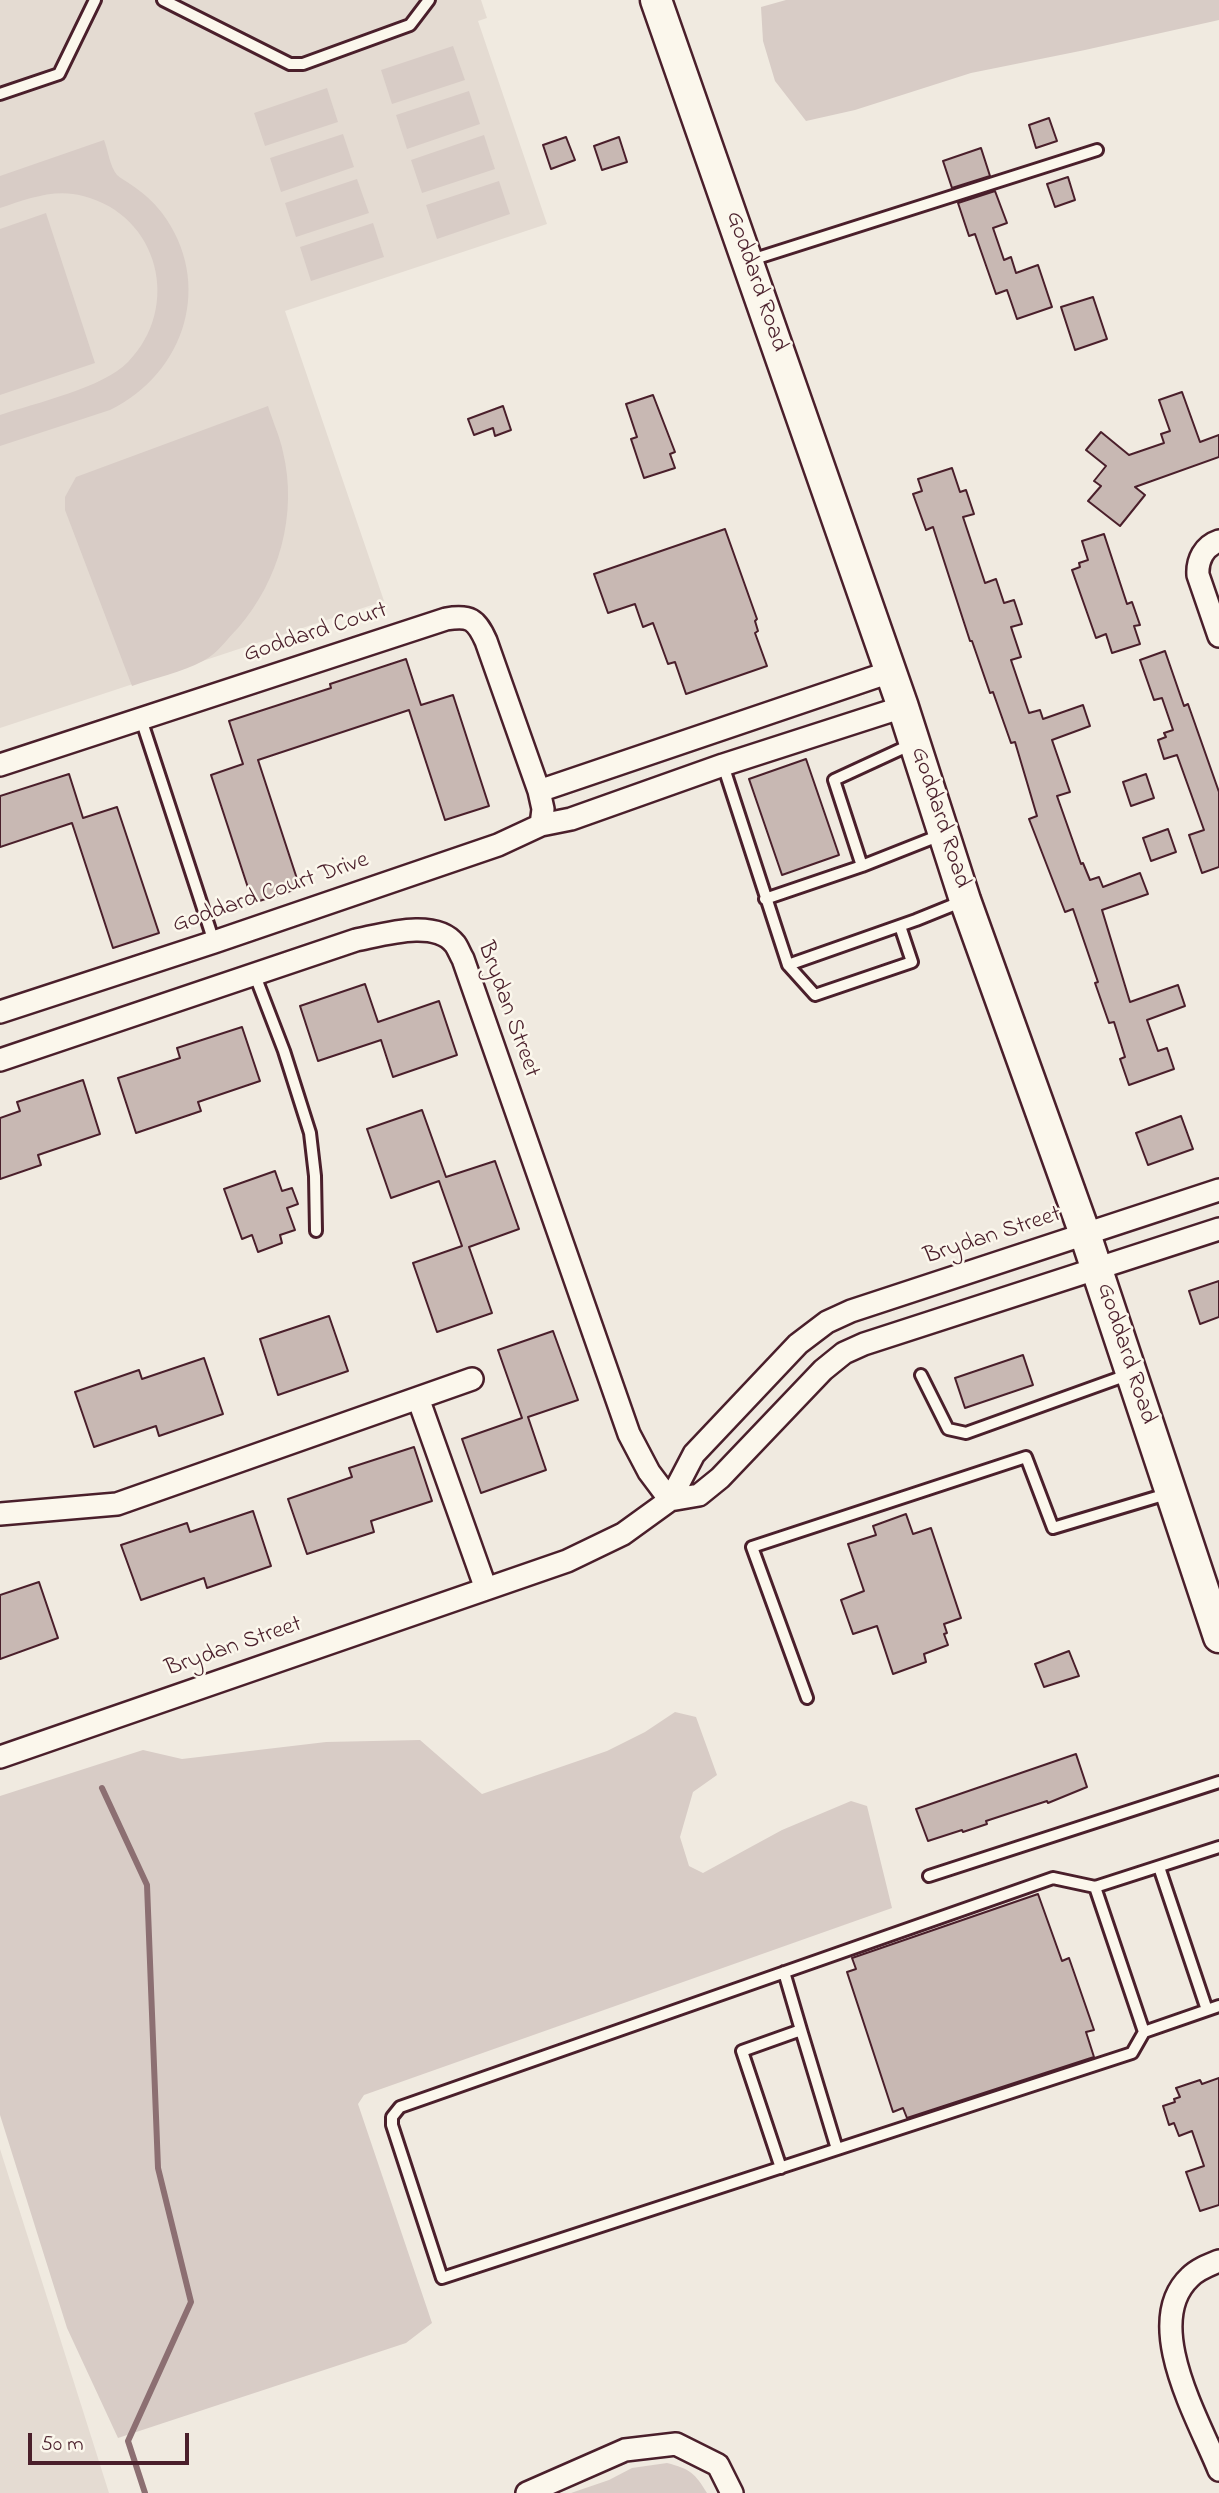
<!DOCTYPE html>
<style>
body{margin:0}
#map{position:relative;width:1219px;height:2493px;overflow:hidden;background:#f0eae0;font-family:"Indie Flower",sans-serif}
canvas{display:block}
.scale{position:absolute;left:28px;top:2433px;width:161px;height:32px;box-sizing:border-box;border:4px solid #4a1f2b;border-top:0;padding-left:9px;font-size:21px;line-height:24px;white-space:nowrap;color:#4a1f2b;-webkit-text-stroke:5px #fbf7ec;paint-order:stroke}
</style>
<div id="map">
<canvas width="1219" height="2493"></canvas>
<div class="scale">50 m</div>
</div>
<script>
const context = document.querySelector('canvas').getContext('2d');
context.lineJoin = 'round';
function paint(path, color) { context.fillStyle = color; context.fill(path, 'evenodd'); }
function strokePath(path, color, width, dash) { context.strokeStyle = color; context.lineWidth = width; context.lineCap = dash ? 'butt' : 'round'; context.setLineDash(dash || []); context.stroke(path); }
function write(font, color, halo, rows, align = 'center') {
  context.font = font + ' "Indie Flower",sans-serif'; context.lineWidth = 5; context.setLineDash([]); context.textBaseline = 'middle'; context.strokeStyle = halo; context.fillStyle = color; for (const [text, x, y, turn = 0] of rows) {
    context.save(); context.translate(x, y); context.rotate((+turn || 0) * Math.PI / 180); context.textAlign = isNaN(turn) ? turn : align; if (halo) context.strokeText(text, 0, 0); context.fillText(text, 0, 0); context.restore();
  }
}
const built = new Path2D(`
 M0,0H481L487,18L478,21L547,224L285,311L384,601L0,728Z
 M0,2149L109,2493H0Z`);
const green = new Path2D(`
 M786,0H1219V20L1085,50L971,73L855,110L806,121L775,81L763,41L761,7Z
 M453,46L465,80L392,104L381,70Z
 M327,88L338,122L265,146L254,113Z
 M469,91L480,124L407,149L396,115Z
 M343,134L354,167L281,192L270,158Z
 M484,135L495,169L422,193L411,160Z
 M104,140C108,150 110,167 117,175C120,178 126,181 130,184C142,192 153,201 162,213C214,282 186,373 110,410L0,446V415C35,403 103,388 128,362C182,307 159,215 83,196C55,188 27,199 0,208V176Z
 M357,179L369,213L296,237L285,203Z
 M499,181L510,214L437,239L426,205Z
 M46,213L95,363L0,395V229Z
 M373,223L384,257L311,281L300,247Z
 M268,406C273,422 280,437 283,452C298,514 279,581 238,628C227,639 217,654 203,661C182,672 155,678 132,686L65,510V497L76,477Z
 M675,1712L696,1717L717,1775L693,1792L680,1837L689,1866L703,1873L782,1830L851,1801L867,1806L892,1908L364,2095L358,2104L432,2323L406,2343L118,2438L67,2328L0,2115V1796L143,1750L182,1759L326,1742L420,1740L482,1794L607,1751L645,1732Z
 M667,2463C690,2469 695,2473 707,2493H571L609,2480L632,2468Z`);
const stream = new Path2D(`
 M102,1788L147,1885L158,2168L191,2302L128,2441L145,2493`);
const building = new Path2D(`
 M1049,118L1057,141L1036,148L1029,125Z
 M566,137L575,160L551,169L543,145Z
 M619,137L627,162L602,170L594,146Z
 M981,148L990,176L952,188L943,161Z
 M1068,177L1075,200L1055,207L1047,184Z
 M995,191L1007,223L993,228L1004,260L1011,257L1016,273L1038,265L1052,307L1017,319L1007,290L996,294L975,234L969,236L958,203Z
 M1093,297L1107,339L1075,350L1061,307Z
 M1182,392L1200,442L1219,435V457L1135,487L1145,495L1120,526L1088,501L1101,486L1094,481L1106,466L1086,450L1101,432L1129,455L1164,443L1161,434L1170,431L1159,400Z
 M653,395L675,452L670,454L675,468L644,478L631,439L637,437L626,404Z
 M503,406L511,430L495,436L493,428L474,435L468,419Z
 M952,468L960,492L966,490L974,514L963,517L985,583L996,579L1004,603L1014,600L1022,624L1011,627L1021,657L1011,660L1029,713L1040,710L1043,719L1083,705L1090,726L1052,740L1070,792L1057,796L1081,864L1083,863L1090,880L1099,877L1103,887L1140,873L1148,894L1102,910L1130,1002L1178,985L1185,1006L1147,1020L1158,1051L1167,1048L1174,1069L1129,1085L1120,1059L1125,1057L1114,1022L1109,1023L1095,983L1098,982L1073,909L1065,912L1029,819L1037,816L1015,742L1011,743L993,692L990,693L972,641H970L933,527L926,530L913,494L922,491L918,479Z
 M725,529L757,619L755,621L758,631L755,633L767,666L686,694L675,662L668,664L653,623L643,627L635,604L608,613L594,574Z
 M1104,534L1127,604L1132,602L1140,625L1134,626L1140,644L1112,653L1106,634L1096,638L1072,570L1080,567L1079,563L1088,560L1082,541Z
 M1165,651L1184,706L1188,704L1219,792V867L1202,873L1189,835L1204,830L1177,755L1164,759L1158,740L1166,737L1164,733L1173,730L1162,698L1154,700L1140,660Z
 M406,659L421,705L453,695L489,806L445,820L409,710L258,760L300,888L253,903L211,775L243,764L229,721L331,688L330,684Z
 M806,759L839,855L782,875L749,779Z
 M69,774L83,818L117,807L159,933L113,948L72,823L0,847V796Z
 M1146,774L1154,798L1131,806L1123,782Z
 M1168,829L1176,852L1151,861L1143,838Z
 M365,984L378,1022L439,1001L457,1055L393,1077L381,1040L318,1061L300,1006Z
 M242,1027L260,1081L198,1102L201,1111L136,1133L118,1078L180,1058L177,1048Z
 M83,1080L100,1134L38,1155L41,1165L0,1179V1118L20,1111L17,1102Z
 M422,1110L446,1177L495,1161L519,1229L469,1247L492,1313L437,1332L413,1263L462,1246L439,1181L391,1198L367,1129Z
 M1181,1116L1193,1149L1148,1165L1136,1133Z
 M275,1171L282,1191L292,1188L298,1204L287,1208L295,1230L280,1235L282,1243L258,1252L252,1235L242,1239L224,1189Z
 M1219,1281V1317L1200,1324L1189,1291Z
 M329,1316L348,1371L278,1395L260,1339Z
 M553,1331L578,1400L528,1417L546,1470L481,1493L462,1439L522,1418L498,1350Z
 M1023,1355L1033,1385L965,1408L955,1378Z
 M204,1358L223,1414L159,1436L156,1426L94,1447L75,1392L139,1370L142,1379Z
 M414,1447L432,1501L371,1521L374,1532L307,1554L288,1499L352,1477L349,1468Z
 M253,1511L271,1566L207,1588L204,1578L141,1600L121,1545L187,1523L190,1532Z
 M906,1514L913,1534L931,1528L961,1618L944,1624L947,1633L944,1634L948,1645L924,1654L926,1662L893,1674L877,1626L853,1634L841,1600L864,1591L848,1544L876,1535L873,1526Z
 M39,1582L58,1638L0,1659V1595Z
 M1069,1651L1079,1676L1044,1687L1035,1664Z
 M1076,1754L1087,1787L1048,1803L1047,1801L986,1821L987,1824L963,1832L962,1830L928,1841L916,1809Z
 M1038,1894L1062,1961L1069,1958L1094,2030L1086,2032L1094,2057L907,2118L903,2108L893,2112L847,1972L856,1969L852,1958Z
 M1219,2078V2205L1200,2211L1186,2172L1204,2166L1192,2131L1179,2136L1174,2123L1169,2125L1163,2106L1175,2102L1174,2099L1180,2097L1176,2088L1200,2080L1202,2084Z`);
const service = new Path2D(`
 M163,0L290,64H303L410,25L429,0
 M0,94L59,74L95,0
 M748,261L1097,150
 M141,719L214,942
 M723,765L788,965L815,995L912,962L900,926
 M862,866L834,780L912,744
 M765,899L862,866L943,834
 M788,965L916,920L963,901
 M254,973L284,1051L310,1133L315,1176L316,1231
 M921,1375L948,1429L966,1433L1130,1374
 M807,1698L752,1547L1026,1457L1053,1528L1170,1493
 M1219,1847L1095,1887L1053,1878L400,2107L392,2117V2125L442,2278L1132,2053L1144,2032L1219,2006
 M1159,1867L1207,2010
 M929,1876L1219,1782
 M1095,1887L1144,2032
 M784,1972L801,2030
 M781,2168L742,2051L801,2030L837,2149`);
const minor = new Path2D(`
 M1219,541C1204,546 1197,560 1198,575L1219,636
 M0,765L446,619C470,615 476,619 486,641L539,791L543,809L541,825L498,845L214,942L0,1012
 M539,791L890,672
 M541,825L571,819L723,765L903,707
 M0,1060L356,940C382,935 435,918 455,944C458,948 460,954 463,959L629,1434L649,1472L670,1500
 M418,1398L486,1589
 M670,1500L699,1495L720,1478L823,1370L844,1353L864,1344L1219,1229
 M0,1514L117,1504L472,1379
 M0,1757L567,1561L623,1534L670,1500L694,1454L798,1344L827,1322L851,1311L1219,1190
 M1219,2261C1209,2265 1198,2269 1190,2277C1141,2323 1199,2420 1219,2470
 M527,2493L625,2450L676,2444L718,2465L732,2493`);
const secondary = new Path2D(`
 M656,0L903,707L965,900L1085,1234L1219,1637`);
const streetNames = [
 ["Goddard Road",755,282,71],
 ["Goddard Court",316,634,-18],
 ["Goddard Road",939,818,72],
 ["Goddard Court Drive",271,894,-19],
 ["Brydan Street",507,1010,70],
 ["Brydan Street",993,1237,-18],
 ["Goddard Road",1125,1354,72],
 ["Brydan Street",234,1648,-19]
];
paint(built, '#e4dbd2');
paint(green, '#d8ccc6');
strokePath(stream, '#8c6f72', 6);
paint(building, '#c8b8b3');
strokePath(building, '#4a1f2b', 2);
strokePath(service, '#4a1f2b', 16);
strokePath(minor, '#4a1f2b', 26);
strokePath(secondary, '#4a1f2b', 35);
strokePath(service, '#fbf7ec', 10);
strokePath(minor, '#fbf7ec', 21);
strokePath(secondary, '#fbf7ec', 30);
write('24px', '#4a1f2b', '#fbf7ec', streetNames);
</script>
